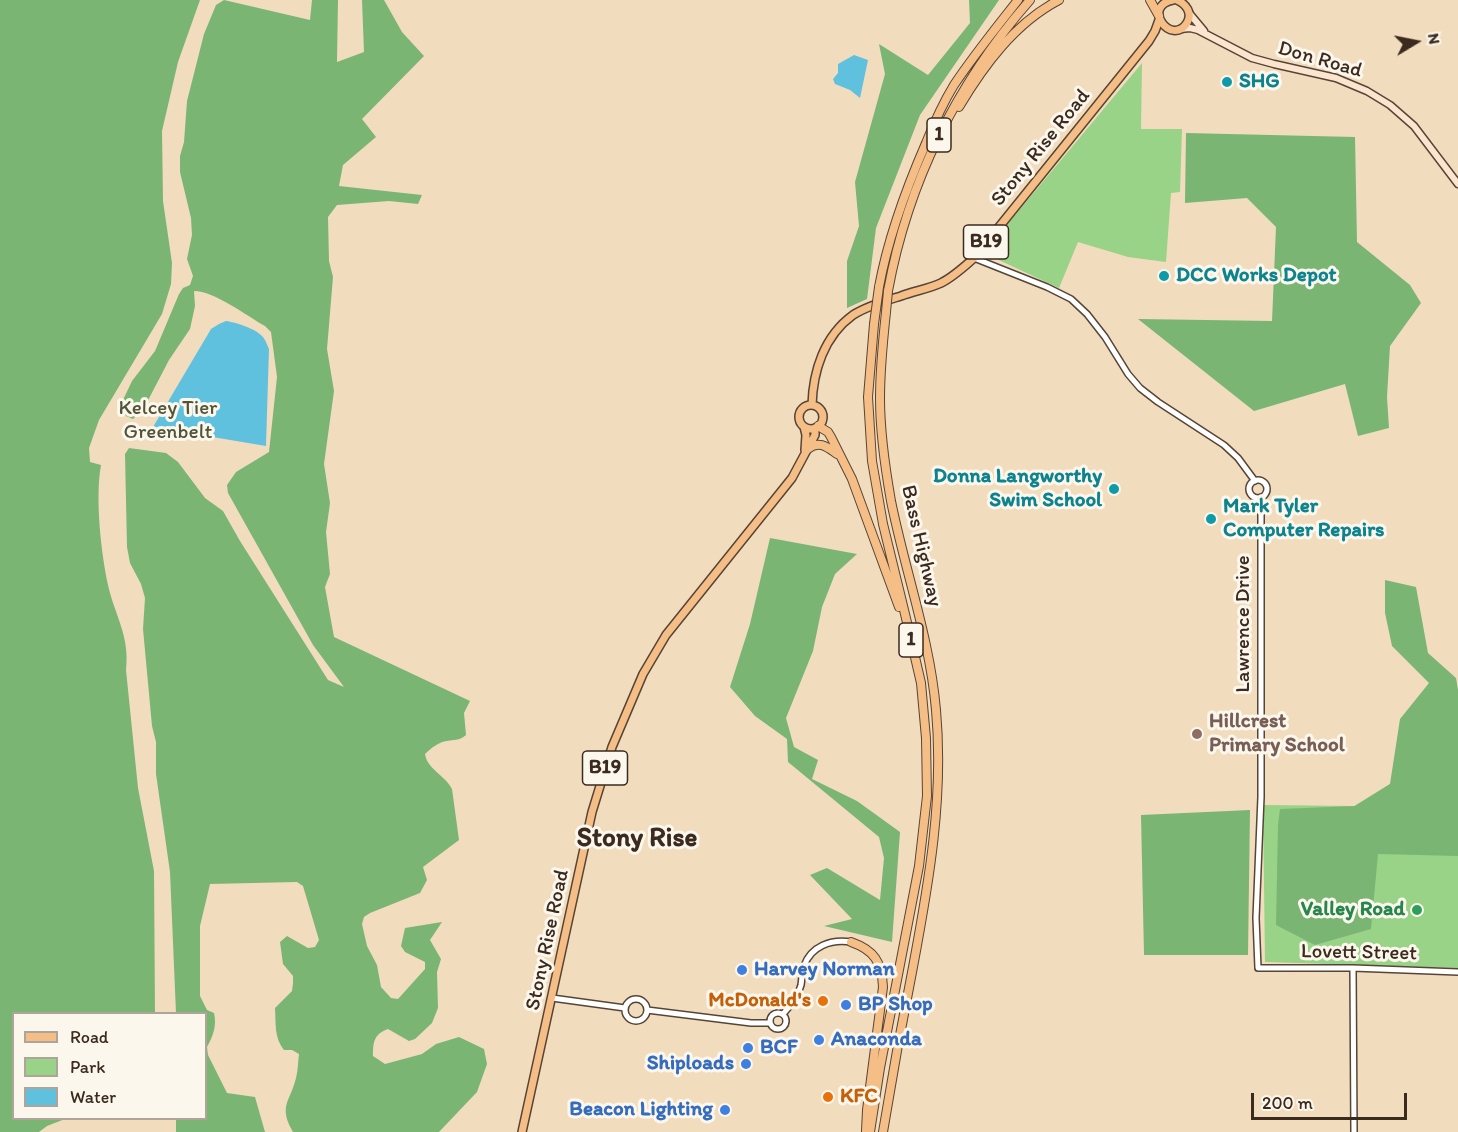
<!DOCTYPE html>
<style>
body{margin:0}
#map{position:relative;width:1458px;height:1132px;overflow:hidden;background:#f2dcbe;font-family:Itim,sans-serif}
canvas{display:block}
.legend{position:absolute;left:12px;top:1012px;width:195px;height:108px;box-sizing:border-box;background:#fbf7ec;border:2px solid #aea59a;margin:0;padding:8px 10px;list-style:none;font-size:18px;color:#3b2a1e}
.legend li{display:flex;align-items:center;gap:12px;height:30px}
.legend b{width:30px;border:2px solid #aea59a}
.north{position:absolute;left:1386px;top:12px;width:60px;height:60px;-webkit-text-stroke:4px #fbf7ec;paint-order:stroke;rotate:80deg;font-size:16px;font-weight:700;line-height:24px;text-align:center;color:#3b2a1e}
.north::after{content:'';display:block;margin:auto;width:21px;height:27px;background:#3b2a1e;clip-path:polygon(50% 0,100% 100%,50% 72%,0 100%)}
.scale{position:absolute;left:1251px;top:1093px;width:156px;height:27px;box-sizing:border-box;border:3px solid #3b2a1e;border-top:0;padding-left:8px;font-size:18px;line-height:21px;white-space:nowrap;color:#3b2a1e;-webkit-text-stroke:4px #fbf7ec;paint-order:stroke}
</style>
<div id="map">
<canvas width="1458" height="1132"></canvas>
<ul class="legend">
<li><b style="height:8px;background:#f6be87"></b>Road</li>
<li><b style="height:16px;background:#98d387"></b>Park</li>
<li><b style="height:16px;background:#60c1de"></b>Water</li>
</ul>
<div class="north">N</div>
<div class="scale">200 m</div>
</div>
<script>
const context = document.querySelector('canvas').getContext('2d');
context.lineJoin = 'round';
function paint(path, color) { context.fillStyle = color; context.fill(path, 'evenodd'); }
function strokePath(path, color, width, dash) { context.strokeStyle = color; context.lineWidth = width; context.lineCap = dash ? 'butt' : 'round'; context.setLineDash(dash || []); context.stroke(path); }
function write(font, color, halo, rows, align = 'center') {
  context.font = font + ' Itim,sans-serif'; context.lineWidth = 6; context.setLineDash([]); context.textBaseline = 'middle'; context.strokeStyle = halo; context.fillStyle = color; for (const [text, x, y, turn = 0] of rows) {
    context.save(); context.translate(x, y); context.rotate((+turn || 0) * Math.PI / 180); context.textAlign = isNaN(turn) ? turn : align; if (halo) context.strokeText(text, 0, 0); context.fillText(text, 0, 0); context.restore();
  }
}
const green = new Path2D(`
 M1142,63L1141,129H1182L1180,192L1171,193L1166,262L1128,257L1078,242L1059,288L988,255L986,250Z
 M1458,781V968L1265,962L1263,805L1354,806L1390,784Z`);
const forest = new Path2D(`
 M0,0H200L178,62L162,131L163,201L172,263L171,284L162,314L99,420L89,448L90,462L101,465C95,498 101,552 108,585C115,616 130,636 126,670L138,788L154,871L155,1013L14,1014V1118L65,1119L47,1126L39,1132H0Z
 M224,0L310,20L312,0H338L337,62L364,52L362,0H384L402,32L424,56L362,119L376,137L343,165L339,186L422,195L418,204L389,201L337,205L328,217L329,261L333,277L327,349L334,391L324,464L330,503L326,532L330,574L325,587L334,637L470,701L464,713L466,735C458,742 451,739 442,742C435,745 430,749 425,754C427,769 446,776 452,789L459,840L423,867L427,880L420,893L370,913L364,917L362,924L367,946L377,965L381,987L391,998L398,999L425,969V962L405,952L401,946L405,928L442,922L430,940L441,959L437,972L438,1008L432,1023L415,1039L409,1041L388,1029C374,1034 373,1042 373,1056L385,1064L422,1054L436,1044L459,1037L484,1049L487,1064L477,1092L439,1132H293C278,1106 290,1102 296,1078C298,1070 298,1062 299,1054L292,1050H284C274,1038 276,1023 275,1008L292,991L293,983V976L283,964L280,942L287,936L308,948L315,947L319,940L303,886L297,882L210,884L200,926V996L207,1010L214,1013C217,1026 213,1036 207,1047L208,1055L227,1093L255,1097L265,1132H176V1119L206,1118V1014L176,1013L170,872L156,774V742L152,726L143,629L145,598L141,584L130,563L127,547L125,454L129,448L166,453L178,462L205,498L223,511L240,541L328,680L344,687L313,645L228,493L227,485L236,472L269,452L277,377L271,332L265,326C247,316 214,291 194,291L195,306L190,329L169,360L144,408L133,419L126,416L123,409L122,402L132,381L155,351L179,294L183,288L190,285L193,276L187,259L192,235L191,218L180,172V156L184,142L187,101L204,34L216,5Z
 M969,0H999L920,115L876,228L867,299L847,308V261L859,226L855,182L885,74L879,44L928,75L970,23Z
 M1186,133L1355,137L1357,242L1410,285L1421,303L1390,346L1387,397L1389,428L1358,436L1345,384L1254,411L1138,319L1272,321L1276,227L1247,198L1185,203Z
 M770,538L857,554L835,574L822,607L813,651L786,718L794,747L818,760L812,779L857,801L900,832L892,942L824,926L852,919L810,875L827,868L880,900L884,858L879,837L788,762L787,739L755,716L730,687L750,624Z
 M1385,580L1416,587L1428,653L1456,678L1458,690V856L1378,854L1371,929L1315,945L1276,925L1278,825L1280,809L1355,806L1390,784L1400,719L1429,683L1392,646L1385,613Z
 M1250,810L1248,955H1144L1141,815Z`);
const water = new Path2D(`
 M854,55L868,60L860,98L850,90L835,84L833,79L838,73V64Z
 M226,321C235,322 256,329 262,336C266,340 267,345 269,349L266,446L153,427L211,329L219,324Z`);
const tertiary = new Path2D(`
 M974,258L1047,287L1071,299L1087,314L1105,337L1128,374L1140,388L1158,402L1224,445L1238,458L1255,481
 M1249 489a9 9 0 1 1 18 0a9 9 0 1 1-18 0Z
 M1261,497V797L1256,918L1258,968H1353L1458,972
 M1353,968L1354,1132
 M552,998L625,1008
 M625 1010a11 11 0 1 1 22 0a11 11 0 1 1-22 0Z
 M647,1010L751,1023H770
 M770 1021a8 8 0 1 1 16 0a8 8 0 1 1-16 0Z
 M783,1014C791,1005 798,997 801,985C802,979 802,972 804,966C811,946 831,939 851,942`);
const secondary = new Path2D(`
 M1189,13L1204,31
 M1180,29L1190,28L1198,30L1252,58L1274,64L1336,78L1367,91L1390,105L1414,126L1458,184`);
const primary = new Path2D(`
 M1173,0C1141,6 1171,47 1187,23C1193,13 1186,4 1177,0
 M812,405C813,371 824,336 853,315C867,306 885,301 901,296C914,291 928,289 941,283C953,277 964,267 974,258L1149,41L1155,31L1159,20
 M799 417a12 12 0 1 1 24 0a12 12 0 1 1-24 0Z
 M804,427L806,435L805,450
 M522,1132L592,812L612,747L643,674L666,635L792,478L815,435V428`);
const motorway = new Path2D(`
 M1150,0L1159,16
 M959,107C984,65 1015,23 1059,0
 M879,287C888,238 906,189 926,143C934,123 943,103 954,85C974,55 996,28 1018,0
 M888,291C908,182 957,83 1030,0
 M818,426L828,432L831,437L852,479L899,607
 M808,449C819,440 827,447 837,454
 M851,942C874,950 882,962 883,987L867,1110L866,1131
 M870,1132L880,1068L919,866L927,796L926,738L921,683L905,614L883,524L872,461L868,397L874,324
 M883,1132C892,1077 902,1022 913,967C929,882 944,797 936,710C930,639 905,571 891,501C885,467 880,432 880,398C880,369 883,340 886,312`);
const motorwayBridge = new Path2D(`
 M886,312L888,291
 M874,324L879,287`);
const markers = [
 [1227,82,6,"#0f9aa8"],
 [1164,276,6,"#0f9aa8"],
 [1114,489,6,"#0f9aa8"],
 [1211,519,6,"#0f9aa8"],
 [1197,734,6,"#8d6e63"],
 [1417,910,6,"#2e9e5b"],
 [742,970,6,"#3f7fe0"],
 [823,1001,6,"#e8710a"],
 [846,1005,6,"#3f7fe0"],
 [819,1040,6,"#3f7fe0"],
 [748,1048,6,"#3f7fe0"],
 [746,1064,6,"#3f7fe0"],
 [828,1097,6,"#e8710a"],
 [725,1110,6,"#3f7fe0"]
];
const shields = [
 [939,135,24],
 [986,242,45],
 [911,640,24],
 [605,768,45]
];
const shieldNames = [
 ["1",939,135],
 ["B19",986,242],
 ["1",911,640],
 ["B19",605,768]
];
const streetNames = [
 ["Don Road",1320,60,16],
 ["Stony Rise Road",1041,148,-51],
 ["Bass Highway",921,546,77],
 ["Lawrence Drive",1244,624,-90],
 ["Stony Rise Road",548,940,-78],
 ["Lovett Street",1359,953,1]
];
const cultureNames = [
 ["SHG",1239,82],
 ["DCC Works Depot",1176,276],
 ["Donna Langworthy",1102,477,"right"],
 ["Swim School",1102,501,"right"],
 ["Mark Tyler",1223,507],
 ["Computer Repairs",1223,531]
];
const parkNames = [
 ["Kelcey Tier",168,409],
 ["Greenbelt",168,433]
];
const educationNames = [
 ["Hillcrest",1209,722],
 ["Primary School",1209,746]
];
const leisureNames = [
 ["Valley Road",1405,910]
];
const shopNames = [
 ["Harvey Norman",754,970],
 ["BP Shop",858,1005],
 ["Anaconda",831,1040],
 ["BCF",760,1048],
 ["Shiploads",734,1064,"right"],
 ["Beacon Lighting",713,1110,"right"]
];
const foodNames = [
 ["McDonald's",811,1001],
 ["KFC",840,1097,"left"]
];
const districtNames = [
 ["Stony Rise",637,839]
];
paint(green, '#98d387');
paint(forest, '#7ab574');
paint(water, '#60c1de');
strokePath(tertiary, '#564536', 8);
strokePath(secondary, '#564536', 9);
strokePath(primary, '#564536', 10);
strokePath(motorway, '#564536', 10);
strokePath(tertiary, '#fff', 5);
strokePath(secondary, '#fbe5cf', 6);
strokePath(primary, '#f6be87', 7);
strokePath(motorway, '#f6be87', 8);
strokePath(motorwayBridge, '#564536', 10, []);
strokePath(motorwayBridge, '#f6be87', 8);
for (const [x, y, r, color] of markers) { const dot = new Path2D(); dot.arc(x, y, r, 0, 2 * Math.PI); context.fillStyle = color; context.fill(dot); strokePath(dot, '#fbf7ec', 2); }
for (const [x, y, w] of shields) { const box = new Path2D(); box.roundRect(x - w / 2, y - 17, w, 34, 4.5); context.fillStyle = '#fbf7ec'; context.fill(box); strokePath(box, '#3b2a1e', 1.5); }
write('bold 20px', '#3b2a1e', null, shieldNames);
write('21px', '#3b2a1e', '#fbf7ec', streetNames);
write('bold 21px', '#0d838f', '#fbf7ec', cultureNames, 'left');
write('21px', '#525438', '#fbf7ec', parkNames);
write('bold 21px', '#785e54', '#fbf7ec', educationNames, 'left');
write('bold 21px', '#27864d', '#fbf7ec', leisureNames, 'right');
write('bold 21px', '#366cbe', '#fbf7ec', shopNames, 'left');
write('bold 21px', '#c56008', '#fbf7ec', foodNames, 'right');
write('bold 27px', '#3b2a1e', '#fbf7ec', districtNames);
</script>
